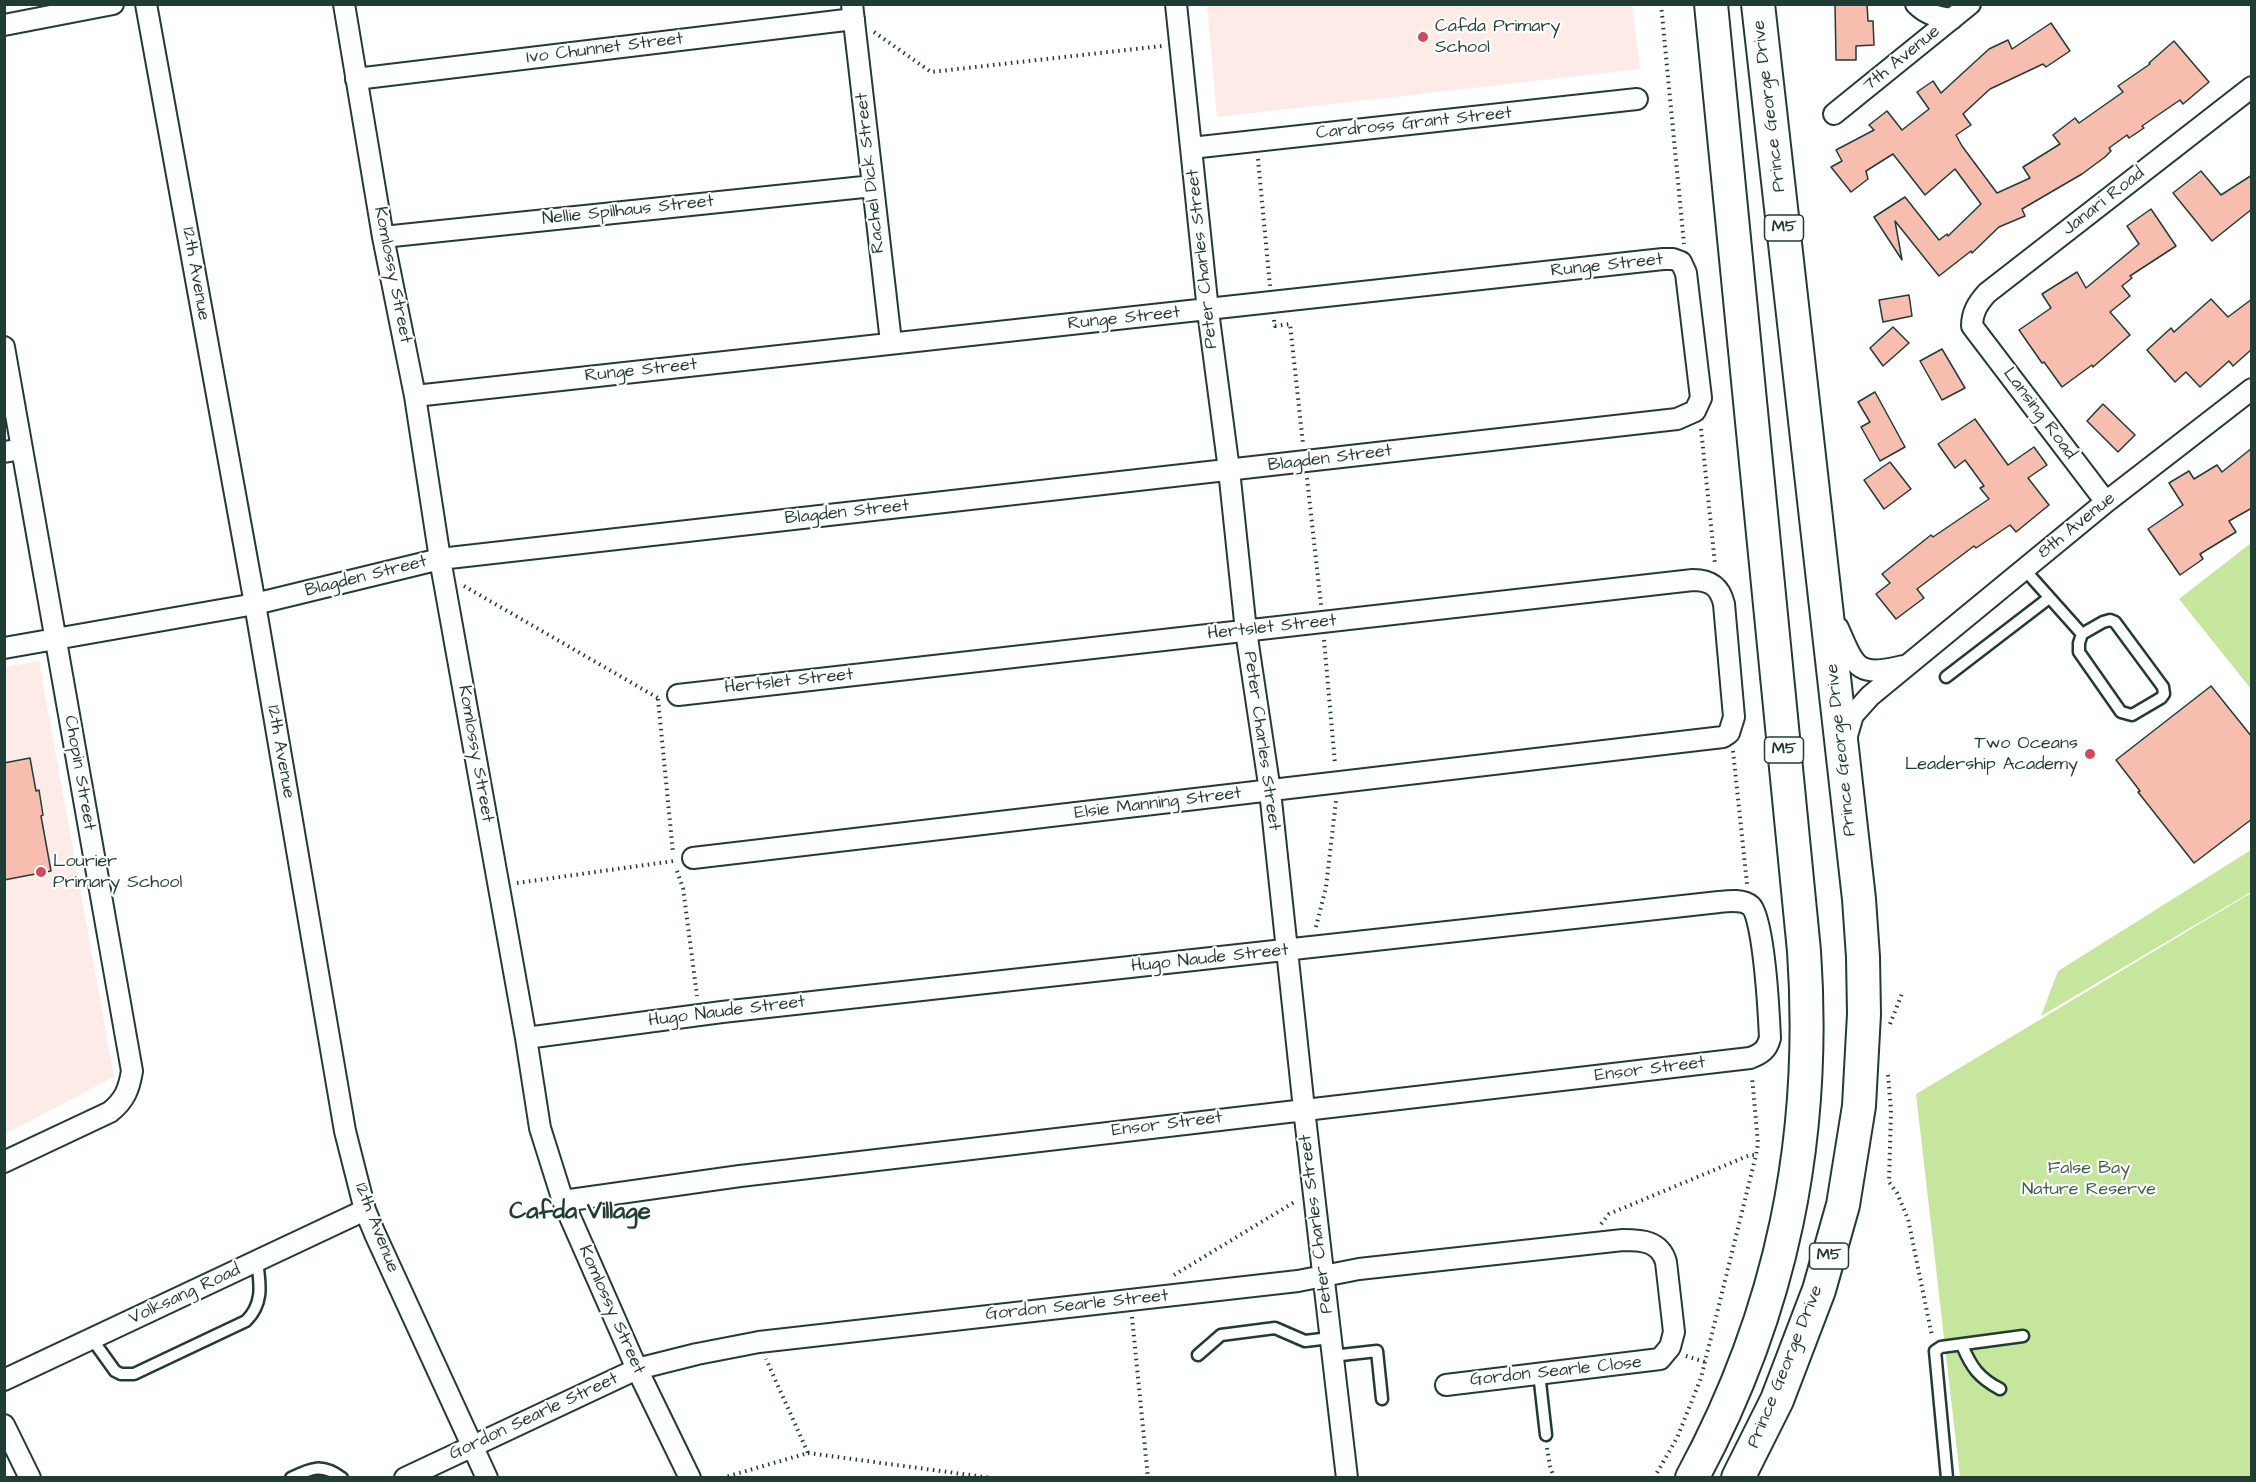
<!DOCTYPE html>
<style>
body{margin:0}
#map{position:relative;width:2256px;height:1482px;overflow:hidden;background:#fff;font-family:"Architects Daughter",sans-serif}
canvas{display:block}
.frame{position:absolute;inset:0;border:6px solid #1f3d34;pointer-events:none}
</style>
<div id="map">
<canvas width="2256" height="1482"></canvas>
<div class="frame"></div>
</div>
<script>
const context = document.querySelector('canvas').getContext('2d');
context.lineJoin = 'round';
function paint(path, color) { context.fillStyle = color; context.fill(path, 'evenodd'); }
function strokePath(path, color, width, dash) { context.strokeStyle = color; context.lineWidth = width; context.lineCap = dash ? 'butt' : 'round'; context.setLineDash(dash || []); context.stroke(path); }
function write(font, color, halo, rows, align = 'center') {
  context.font = font + ' "Architects Daughter",sans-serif'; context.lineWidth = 4.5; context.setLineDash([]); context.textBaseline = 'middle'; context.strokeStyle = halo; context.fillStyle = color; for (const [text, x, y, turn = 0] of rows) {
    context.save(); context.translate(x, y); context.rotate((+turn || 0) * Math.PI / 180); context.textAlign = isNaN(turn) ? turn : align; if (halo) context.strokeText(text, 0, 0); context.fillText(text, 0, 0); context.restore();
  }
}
const built = new Path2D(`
 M1207,5H1632L1640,69L1217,117Z
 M39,661L114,1077L5,1134V667Z`);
const green = new Path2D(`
 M2251,543V689L2179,599Z
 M2251,850V892L2041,1016L2058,971Z
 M2251,893V1477H1960L1916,1094Z`);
const building = new Path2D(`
 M1835,4H1867L1868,21H1873L1874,45L1856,46V60H1836Z
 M2051,23L2070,51L2046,67L2043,64L1990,89L1963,114L1971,125L1956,135L1962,146L1997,193L2030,178L2023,167L2060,144L2053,135L2075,118L2079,123L2123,92L2118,86L2150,64L2149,63L2174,41L2209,82L2183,104L2180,100L2142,126L2144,128L2129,138L2127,135L2109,148L2111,151L2105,157L2082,174L2022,209L2025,216L1999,227L1972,253L1971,251L1939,276L1895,221L1902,260L1874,217L1905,197L1939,240L1947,234L1948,236L1981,204L1955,169L1925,195L1893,154L1866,171L1868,179L1851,192L1831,167L1842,161L1836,150L1874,130L1869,125L1887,111L1902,130L1929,109L1917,92L1933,81L1941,93L1989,49L2008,40L2012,49Z
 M2201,171L2221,195L2252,175V209L2212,241L2173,193Z
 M2151,209L2176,246L2130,276L2132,278L2122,286L2130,296L2110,312L2130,335L2093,367L2092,365L2062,387L2044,362L2042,363L2019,330L2051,308L2042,294L2077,272L2086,288L2139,244L2127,226Z
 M1909,295L1912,316L1883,322L1879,300Z
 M2211,299L2228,317L2252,299V349L2233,366L2229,361L2200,387L2186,372L2175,382L2147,350L2171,328L2174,332Z
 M1893,327L1909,343L1883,366L1870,348Z
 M1942,349L1965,388L1942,400L1920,361Z
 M1875,392L1905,447L1880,461L1861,427L1870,422L1858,402Z
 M2103,404L2135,435L2118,452L2087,421Z
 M1975,419L2008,465L2034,447L2047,465L2028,478L2049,505L2016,532L2010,525L1976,548L1974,546L1917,589L1924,598L1896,619L1876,594L1890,583L1882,574L1931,535L1933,537L1989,499L1980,488L1984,486L1965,460L1955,468L1938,444Z
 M2252,448V508L2229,521L2236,532L2200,554L2203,559L2180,575L2148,529L2183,505L2169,483L2189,471L2194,479L2217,465L2222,472Z
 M1890,462L1911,489L1884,509L1864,480Z
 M2211,686L2252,737V819L2194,863L2138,792L2140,791L2116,760Z
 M30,758L36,791L39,790L43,815L41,816L51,871L4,880V763Z`);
const path = new Path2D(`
 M1661,4L1684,244
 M874,32L931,72L1162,46
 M1258,159L1270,286
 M1274,320L1275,326L1290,324L1303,444
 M1701,429L1715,564
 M1307,478L1321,605
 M464,586L658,698
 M1324,640L1335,764
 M658,699L673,853
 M1733,751L1747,884
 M677,871L683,888L697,996
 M517,883L674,861L675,864
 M1316,927L1326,887L1336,801
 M1890,1024L1903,991
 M1888,1075L1891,1110L1889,1182L1897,1193L1908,1219L1932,1336
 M1601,1224L1609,1214L1750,1155H1756
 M1174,1275L1296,1201
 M1132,1317L1148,1478
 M1686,1356L1705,1362
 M1547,1448L1550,1466L1554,1478
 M808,1453L992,1478
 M722,1478L808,1453L766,1359
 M1654,1478L1677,1438L1701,1378L1756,1155L1758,1144L1752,1076`);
const service = new Path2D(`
 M2024,569L2082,634
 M2110,620L2115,622L2163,687L2164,694L2161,698L2132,715L2121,712L2079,652V643L2082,634L2103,622Z
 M1946,677L2049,598
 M92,1339L115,1371L121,1374H134L246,1321C264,1303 260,1284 257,1261
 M1962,1345C1971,1367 1979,1378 2000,1389
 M1198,1355L1221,1335L1275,1328L1305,1341L1330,1338
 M1332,1356L1377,1351L1382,1399
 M1539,1373L1546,1435
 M291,1478C311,1468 322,1463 342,1478
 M1947,1478L1935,1351L1941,1347L2023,1336`);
const minor = new Path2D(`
 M146,4L255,604L345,1131L365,1210L375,1234L487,1478
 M344,4L383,237L415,396L440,559L526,1038L540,1128L563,1201L637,1369L690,1478
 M852,4L891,342
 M1176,4L1208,311L1229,470L1246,631L1270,791L1304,1109L1347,1478
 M1916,4C1927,15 1938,17 1952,19
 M4,25L113,4
 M356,79L854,19
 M1834,114L1970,4
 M1191,148L1637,99
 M383,237L873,186
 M4,347L132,1071C129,1089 125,1100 110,1112L4,1162
 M4,452L22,449
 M2106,502L1972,326C1972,312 1978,303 1987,293L2252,87
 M1838,628C1855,667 1857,678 1903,666
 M4,648L255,604L440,559L1677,419L1695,411L1701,398L1686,273L1681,262L1673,259H1663C1247,306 831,349 415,396
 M678,695L1693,580C1711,580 1720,587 1724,604L1734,717L1729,733L1723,737L693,858
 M1846,739L1853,715L1870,696L2106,502L2252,389
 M526,1038L722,1012L1719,902C1728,901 1743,899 1751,906C1764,919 1769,1016 1770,1038C1767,1050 1761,1054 1750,1058L740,1176L563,1201
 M4,1380L365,1210
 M4,1425L30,1478
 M405,1478L637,1369L697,1354L759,1342L1298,1281L1359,1269L1623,1240C1642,1240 1660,1241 1666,1262L1674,1332L1670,1347L1660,1359L1446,1385`);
const primary = new Path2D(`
 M1692,1478C1782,1312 1817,1139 1804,951L1711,4
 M1738,1478L1777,1400L1819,1290L1843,1205L1859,1106L1864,1014L1863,957L1859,899L1758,4`);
const markers = [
 [1423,37,6,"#d1495b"],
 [2090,754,6,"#d1495b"],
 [41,872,6,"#d1495b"]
];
const shields = [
 [1784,228,39],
 [1784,750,39],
 [1829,1256,39]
];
const shieldNames = [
 ["M5",1784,228],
 ["M5",1784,750],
 ["M5",1829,1256]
];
const poiNames = [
 ["Cafda Primary",1435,27],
 ["School",1435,48],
 ["Two Oceans",2078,744,"right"],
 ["Leadership Academy",2078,765,"right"],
 ["Lourier",53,862],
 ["Primary School",53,883]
];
const streetNames = [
 ["Ivo Chunnet Street",605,49,-7],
 ["7th Avenue",1902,59,-39],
 ["Prince George Drive",1770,106,-97],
 ["Cardross Grant Street",1414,124,-6],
 ["Rachel Dick Street",871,173,-96],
 ["Janari Road",2104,202,-38],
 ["Nellie Spilhaus Street",628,211,-6],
 ["Peter Charles Street",1203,259,-96],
 ["Runge Street",1607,266,-6],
 ["12th Avenue",195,274,80],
 ["Komlossy Street",392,275,79],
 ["Runge Street",1124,319,-6],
 ["Runge Street",641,371,-6],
 ["Lansing Road",2039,414,53],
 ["Blagden Street",1330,459,-7],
 ["Blagden Street",847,513,-6],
 ["8th Avenue",2077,526,-39],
 ["Blagden Street",366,577,-14],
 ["Hertslet Street",1272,628,-6],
 ["Hertslet Street",789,682,-6],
 ["Peter Charles Street",1261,741,82],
 ["Prince George Drive",1842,750,-96],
 ["12th Avenue",280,752,80],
 ["Komlossy Street",475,754,80],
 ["Chopin Street",79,773,80],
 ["Elsie Manning Street",1158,804,-7],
 ["Hugo Naude Street",1210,959,-6],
 ["Hugo Naude Street",727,1012,-7],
 ["Ensor Street",1650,1070,-7],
 ["Ensor Street",1167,1125,-7],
 ["Peter Charles Street",1317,1224,-97],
 ["12th Avenue",376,1228,69],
 ["Volksang Road",185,1295,-25],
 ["Gordon Searle Street",1077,1306,-6],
 ["Komlossy Street",611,1310,66],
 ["Prince George Drive",1786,1367,-68],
 ["Gordon Searle Close",1556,1372,-6],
 ["Gordon Searle Street",534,1417,-25]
];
const parkNames = [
 ["False Bay",2089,1169],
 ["Nature Reserve",2089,1190]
];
const districtNames = [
 ["Cafda Village",580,1213]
];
paint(built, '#fdebe7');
paint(green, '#c7e69d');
paint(building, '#f7bdaf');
strokePath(building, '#1f3d34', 1.5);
strokePath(service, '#1f3d34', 15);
strokePath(minor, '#1f3d34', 24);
strokePath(primary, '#1f3d34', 36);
strokePath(path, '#1f3d34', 4, [1.5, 4.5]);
strokePath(service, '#fff', 10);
strokePath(minor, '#fff', 20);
strokePath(primary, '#fff', 32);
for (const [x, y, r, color] of markers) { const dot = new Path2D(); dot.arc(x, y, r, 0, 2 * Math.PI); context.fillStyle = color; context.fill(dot); strokePath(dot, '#fff', 2); }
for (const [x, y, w] of shields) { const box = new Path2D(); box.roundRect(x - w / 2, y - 13, w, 26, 4.5); context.fillStyle = '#fff'; context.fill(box); strokePath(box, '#1f3d34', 1.5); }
write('bold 16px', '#1f3d34', null, shieldNames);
write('18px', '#1f3d34', '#fff', poiNames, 'left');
write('18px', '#1f3d34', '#fff', streetNames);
write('18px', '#415f49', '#fff', parkNames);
write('bold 24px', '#1f3d34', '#fff', districtNames);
</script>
